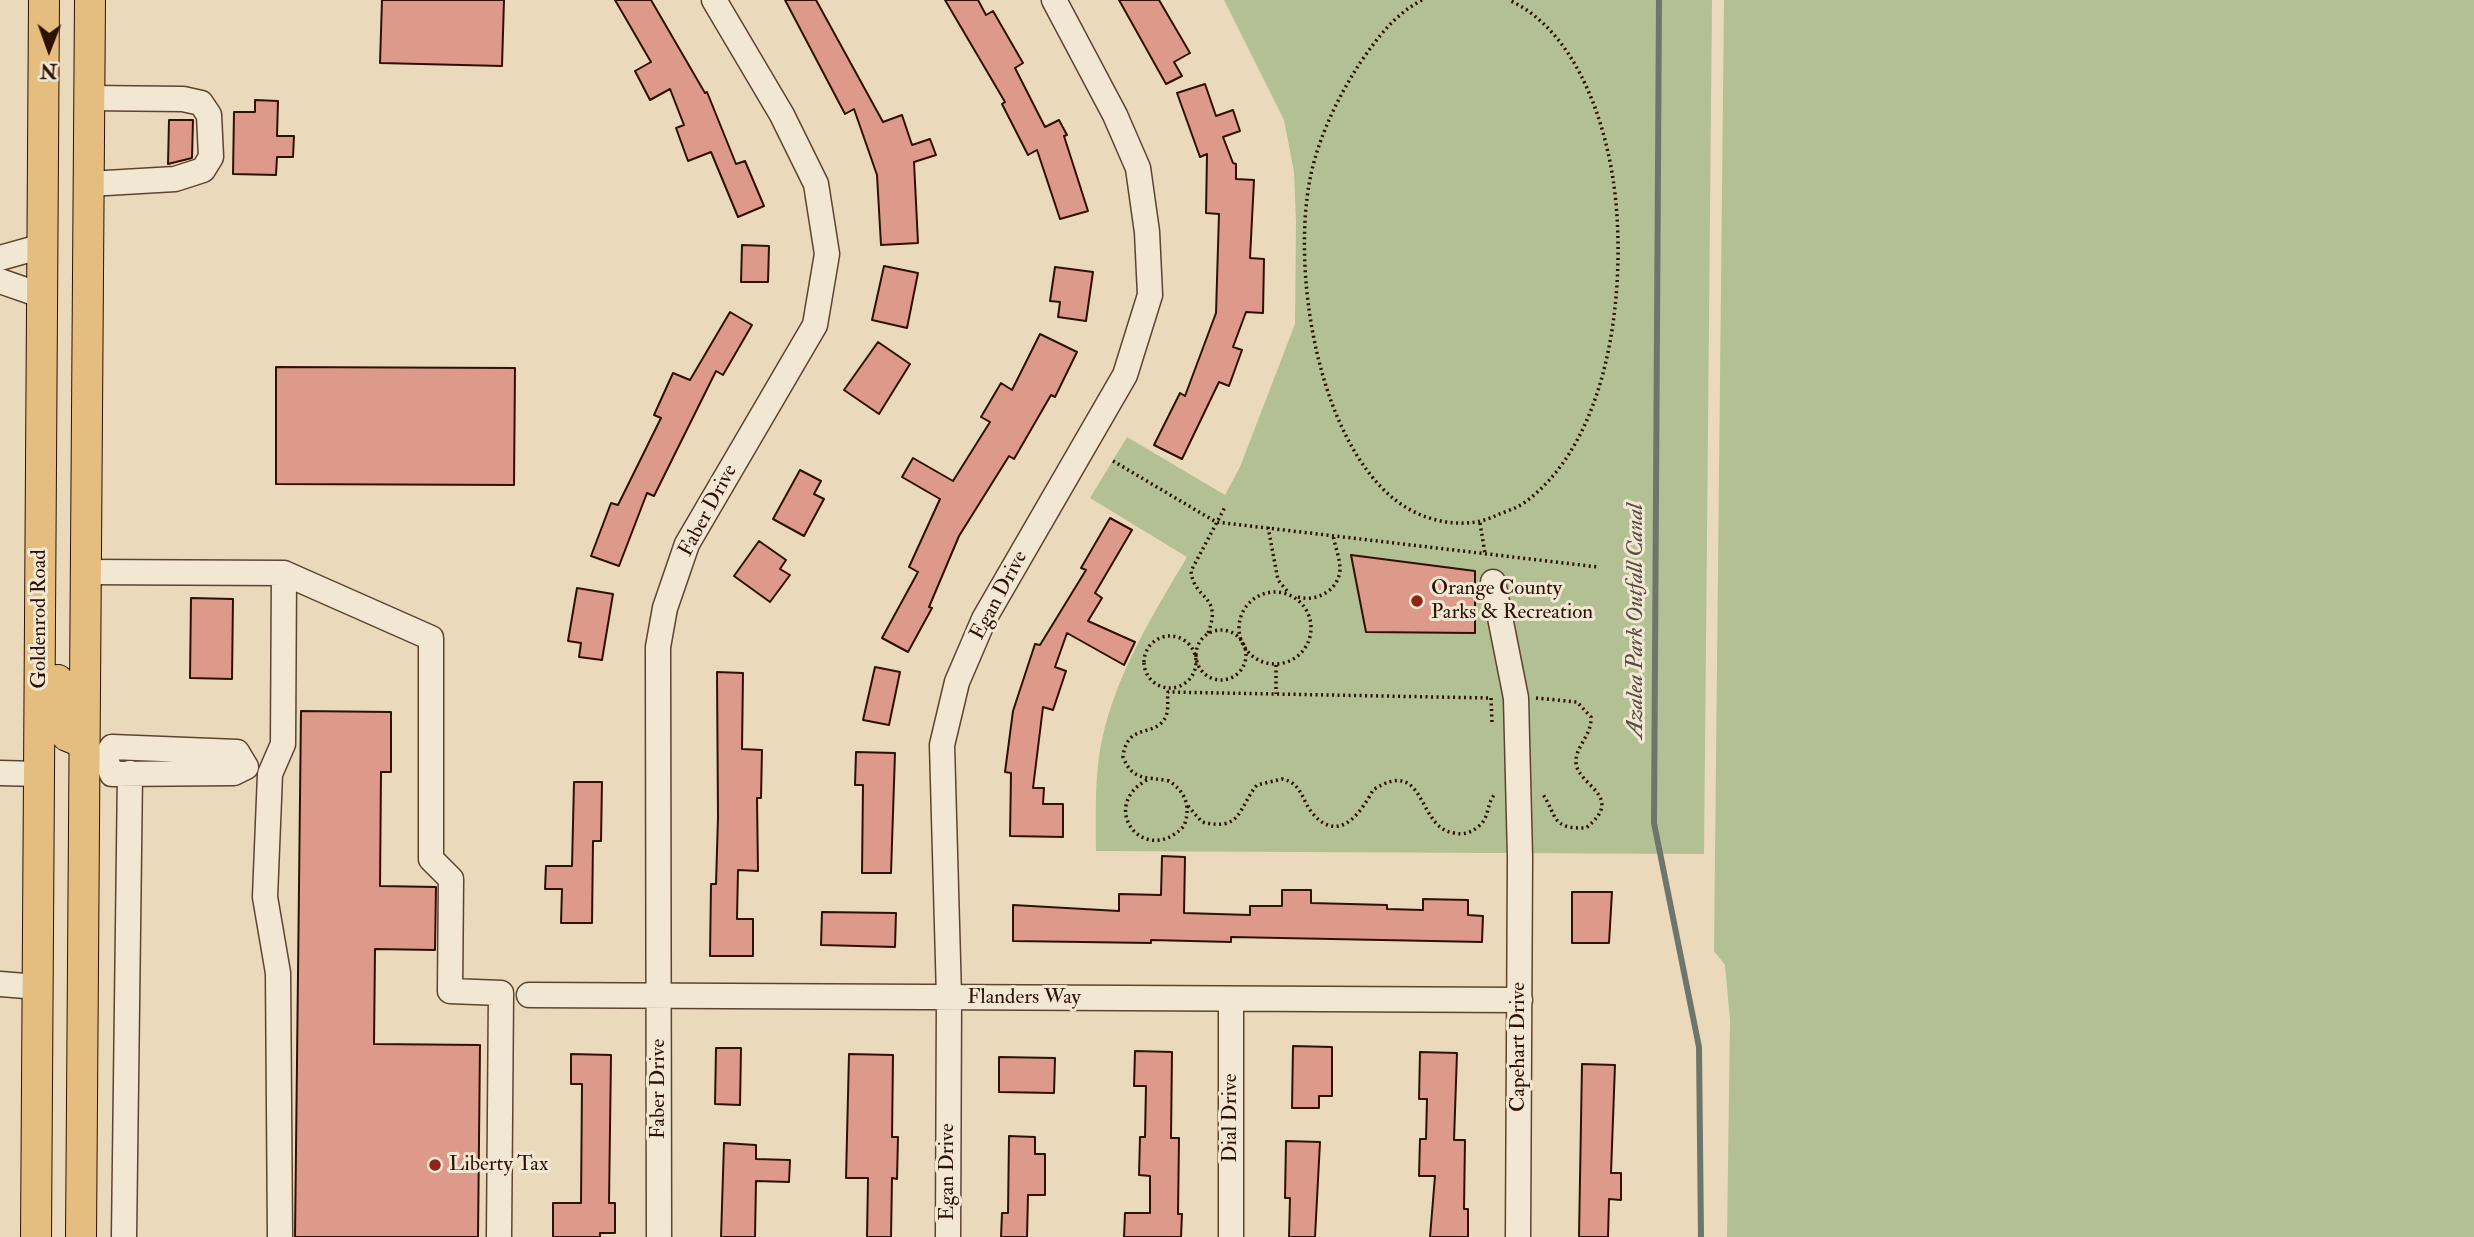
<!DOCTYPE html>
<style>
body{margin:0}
#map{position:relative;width:2474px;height:1237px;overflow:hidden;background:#eadabb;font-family:"IM FELL Double Pica",serif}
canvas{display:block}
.north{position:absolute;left:14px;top:14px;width:70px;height:70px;-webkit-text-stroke:5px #f1e7d3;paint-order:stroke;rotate:181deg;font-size:19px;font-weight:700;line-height:28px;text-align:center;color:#2f1103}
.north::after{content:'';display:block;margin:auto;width:24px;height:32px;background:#2f1103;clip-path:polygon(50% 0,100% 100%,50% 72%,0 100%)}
</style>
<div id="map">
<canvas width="2474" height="1237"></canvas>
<div class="north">N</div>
</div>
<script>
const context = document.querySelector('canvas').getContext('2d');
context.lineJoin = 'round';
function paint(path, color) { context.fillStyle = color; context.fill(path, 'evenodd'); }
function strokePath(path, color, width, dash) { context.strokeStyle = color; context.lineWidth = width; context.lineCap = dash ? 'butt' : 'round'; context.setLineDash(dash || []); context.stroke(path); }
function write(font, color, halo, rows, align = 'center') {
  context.font = font + ' "IM FELL Double Pica",serif'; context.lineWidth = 6; context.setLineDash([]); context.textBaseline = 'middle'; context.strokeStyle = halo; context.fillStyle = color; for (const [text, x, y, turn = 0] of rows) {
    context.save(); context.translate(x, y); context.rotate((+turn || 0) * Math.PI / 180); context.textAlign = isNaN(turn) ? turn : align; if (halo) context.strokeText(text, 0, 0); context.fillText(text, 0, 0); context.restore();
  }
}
const green = new Path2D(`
 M1224,0H1712L1704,854L1096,851C1096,810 1094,767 1105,727C1121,666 1155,611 1187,557L1090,498L1127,437L1225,495L1240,467L1295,324L1296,222L1294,172L1284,120Z
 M1724,0H2474V1237H1727L1730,1020L1725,965L1714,951Z`);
const stream = new Path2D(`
 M1659,0L1654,823L1699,1047L1701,1237`);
const building = new Path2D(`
 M382,0H504L502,66L380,63Z
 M615,0H651L705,93L707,92L736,164L745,161L764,206L738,217L711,152L688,161L676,128L684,125L670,89L650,100L635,71L651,62Z
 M785,0H816L883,122L902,115L912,145L930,139L936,155L914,162L918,243L881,245L877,175L854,109L845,114Z
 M945,0H978L986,15L993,11L1023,63L1015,68L1045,127L1059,120L1067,135L1064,136L1088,211L1060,219L1037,150L1028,155L1002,104L1005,102Z
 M1119,0H1159L1190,53L1174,62L1182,76L1166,84Z
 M1205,84L1216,116L1233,110L1240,131L1223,137L1233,163L1236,164V179L1254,180L1250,258L1264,259L1263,313L1246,312L1233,347L1242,350L1229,386L1219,382L1182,459L1154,445L1180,393L1185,396L1216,313L1219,214L1206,213L1207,154L1200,157L1177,93Z
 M255,100L278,101L277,136H294L293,157H277L276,175L233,174L234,112H255Z
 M169,120H193L192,158L168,164Z
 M742,245L769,246L768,282H741Z
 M884,266L918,273L907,328L872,320Z
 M1055,267L1093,272L1086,321L1058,317L1060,302L1050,301Z
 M730,312L752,325L723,375L716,371L654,496L647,493L619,566L591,556L611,503L618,505L661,418L654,415L673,373L690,380Z
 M1040,334L1077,352L1055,397L1051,395L1014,459L1009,456L959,536L929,607L932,608L908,652L882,638L918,572L909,567L940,499L902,477L913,458L953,481L990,422L981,417L1001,383L1012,390Z
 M878,342L910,364L879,414L844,390Z
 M276,367L515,368L514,485L276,484Z
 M800,470L821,481L814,494L824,499L804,536L773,519Z
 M1110,518L1132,530L1095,593L1102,598L1088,621L1135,642L1124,665L1067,633L1055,667L1066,671L1053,710L1043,707L1033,788H1044L1043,804H1063V837L1010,836L1011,773L1005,772L1013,711L1035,644L1040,645L1086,570L1081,568Z
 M759,541L786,560L780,569L790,575L770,602L734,576Z
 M1351,555L1475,571V633L1366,632Z
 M577,588L613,594L602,660L579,657L581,643L568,641Z
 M191,598L233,599L232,679L190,678Z
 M875,667L900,672L889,725L863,720Z
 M717,672L743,673L742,749L762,750L761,798H757L758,871L738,870L737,919H753V956H710L711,884H716L718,817Z
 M301,711L391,712V772H381L380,886L436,887L435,950L375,949L374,1044L480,1045L478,1237H295Z
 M856,752L895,753L891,873H862L863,785H855Z
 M574,782H602L601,841H593L592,923H561L562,889H545L546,866H572Z
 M1162,856L1185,857L1184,913L1250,915V906H1282V890H1311V903L1387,905V909L1423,910V899L1468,900V915L1483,916L1482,942L1231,937V942L1151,940V943L1013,941V905L1119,911V894L1161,895Z
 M1572,892H1612L1609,943H1572Z
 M822,912L896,913L895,947L821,945Z
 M1293,1046L1332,1047V1096H1319V1108H1292Z
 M716,1048H741L740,1105L715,1104Z
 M1135,1051L1172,1052L1171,1138H1179L1178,1214H1182L1181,1237H1124L1125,1213H1150V1176L1139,1175L1140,1137H1145L1146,1086H1134Z
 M1420,1052L1457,1053L1454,1140H1465L1464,1209H1468V1237H1430L1435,1176H1419L1420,1139H1426L1427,1099H1419Z
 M571,1054L611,1055L609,1203H615V1233H600V1237H553V1203H581L582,1084H571Z
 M849,1054L893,1055L892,1137H898L897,1179L892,1178L891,1237H867L868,1178H846Z
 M999,1057L1055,1058L1054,1093L999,1092Z
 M1582,1064L1615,1065L1611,1173H1621V1200L1609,1199L1608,1237H1579Z
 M1009,1136L1035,1137V1154H1045V1195H1028L1027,1237H1001L1002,1213H1008Z
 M1286,1141L1320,1142L1315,1237H1289L1290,1198H1285Z
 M724,1143L756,1145V1159L790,1160L789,1182L756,1181L755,1237H721Z`);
const path = new Path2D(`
 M1422,0C1394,15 1378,37 1360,63C1338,97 1318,138 1310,179C1292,272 1317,436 1394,499C1421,521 1463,531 1495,516C1504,512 1515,509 1524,503C1605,444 1623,310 1617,217C1613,142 1583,34 1509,0
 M1113,461L1216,522L1598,567
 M1480,523L1485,554
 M1268,527L1278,580L1288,592
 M1239 628a36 36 0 1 1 72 0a36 36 0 1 1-72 0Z
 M1298,597C1316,602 1339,591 1340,569C1340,559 1335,546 1333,535
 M1196 655a25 25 0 1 1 50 0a25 25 0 1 1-50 0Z
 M1208,633C1223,594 1194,601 1191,571L1225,507
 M1144 662a26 26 0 1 1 52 0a26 26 0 1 1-52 0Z
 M1276,665V694
 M1536,698L1577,702L1591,717C1592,736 1575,746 1576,763C1578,786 1626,796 1586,828C1550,829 1558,816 1542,793
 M1492,722L1491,698H1493
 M1147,780C1097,807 1145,868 1184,826C1191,807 1186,792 1169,781C1147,776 1133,782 1123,757C1127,721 1156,739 1166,716C1169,708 1167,700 1168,692L1491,698
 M1188,806L1202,822C1242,832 1238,808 1257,785L1282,779C1303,783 1301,801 1314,815C1340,844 1362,811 1373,790C1427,755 1416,828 1454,833C1463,835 1471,833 1479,826C1490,817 1486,804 1495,794`);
const minor = new Path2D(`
 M89,184L175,179L203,170L211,157L209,115L201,103L183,99L89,98
 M0,258L43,246
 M0,281L43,296
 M85,572L284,573L431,638V859L451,879L450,991L501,993L499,1237
 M1493,582L1516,698L1520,857L1518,1237
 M112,747L237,752L246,767L234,773L112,774L105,758Z
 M0,773L39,774
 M0,984L38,987
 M529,995L1520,1000
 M124,1237L130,773
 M280,1237L278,973L265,897L270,774L283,744L284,573
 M659,1237L658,647L665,608L687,544L815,325L827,254L816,184L782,115L714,0
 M948,1237L949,997L942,745L957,682L984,619L1125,375L1150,295L1147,232L1138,168L1115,115L1054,0
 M1231,1237V999`);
const major = new Path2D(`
 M58,680V716L67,736L84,743
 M36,1237L44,0
 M81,1237L90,0`);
const markers = [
 [1417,601,7,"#8f2418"],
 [435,1165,7,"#8f2418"]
];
const streetNames = [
 ["Faber Drive",709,511,-62],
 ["Egan Drive",1000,596,-62],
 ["Goldenrod Road",40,619,-90],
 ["Flanders Way",1024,998],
 ["Capehart Drive",1519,1047,-90],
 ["Faber Drive",659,1089,-90],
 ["Dial Drive",1231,1118,-90],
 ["Egan Drive",948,1172,-90]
];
const poiNames = [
 ["Orange County",1431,589],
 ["Parks & Recreation",1431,613],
 ["Liberty Tax",449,1165]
];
const waterNames = [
 ["Azalea Park Outfall Canal",1637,621,-90]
];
paint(green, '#b2c093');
strokePath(stream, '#6e766c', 6);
paint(building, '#dd998a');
strokePath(building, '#2f1103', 2);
strokePath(minor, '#5e4331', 27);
strokePath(major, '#2f1103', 32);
strokePath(path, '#2f1103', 3.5, [2, 3.5]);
strokePath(minor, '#f1e7d3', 24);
strokePath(major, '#e5bd7e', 30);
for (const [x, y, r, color] of markers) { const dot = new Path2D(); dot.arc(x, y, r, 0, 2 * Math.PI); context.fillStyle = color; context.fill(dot); strokePath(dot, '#f1e7d3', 2.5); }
write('21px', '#2f1103', '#f1e7d3', streetNames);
write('21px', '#2f1103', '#f1e7d3', poiNames, 'left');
write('italic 23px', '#544c40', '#f1e7d3', waterNames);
</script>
